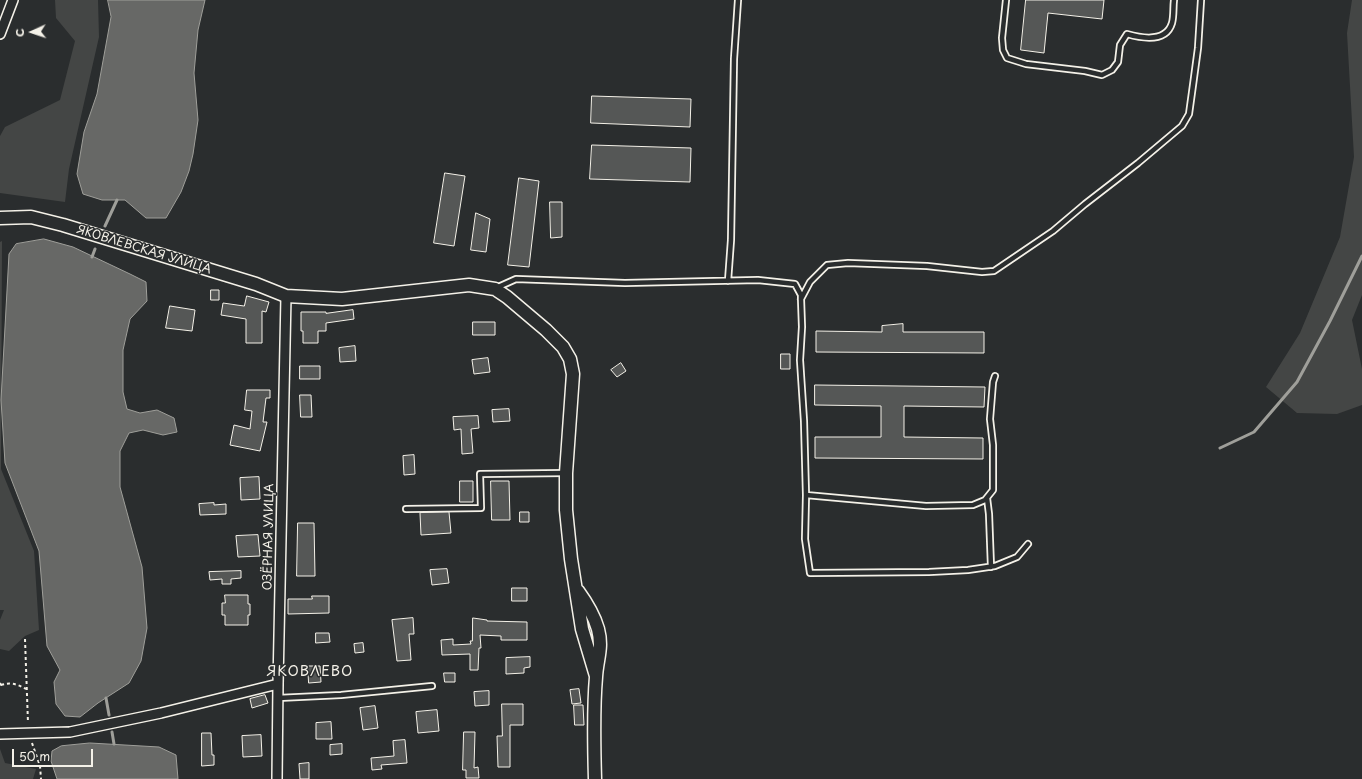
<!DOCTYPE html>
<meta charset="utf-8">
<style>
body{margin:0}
#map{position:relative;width:1362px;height:779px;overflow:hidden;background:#2a2d2e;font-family:"Playpen Sans",sans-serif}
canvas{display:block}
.north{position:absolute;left:12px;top:12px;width:40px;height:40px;-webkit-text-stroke:3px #2a2d2e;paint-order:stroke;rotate:267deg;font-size:11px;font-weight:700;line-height:16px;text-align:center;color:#f4f1e8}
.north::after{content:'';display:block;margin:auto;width:14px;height:18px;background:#f4f1e8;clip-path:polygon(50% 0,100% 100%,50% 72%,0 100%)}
.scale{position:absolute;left:12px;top:749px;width:81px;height:18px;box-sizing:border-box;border:2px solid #f4f1e8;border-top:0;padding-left:5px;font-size:12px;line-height:14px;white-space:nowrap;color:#f4f1e8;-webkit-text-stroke:3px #2a2d2e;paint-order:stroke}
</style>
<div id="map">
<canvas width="1362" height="779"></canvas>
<div class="north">С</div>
<div class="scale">50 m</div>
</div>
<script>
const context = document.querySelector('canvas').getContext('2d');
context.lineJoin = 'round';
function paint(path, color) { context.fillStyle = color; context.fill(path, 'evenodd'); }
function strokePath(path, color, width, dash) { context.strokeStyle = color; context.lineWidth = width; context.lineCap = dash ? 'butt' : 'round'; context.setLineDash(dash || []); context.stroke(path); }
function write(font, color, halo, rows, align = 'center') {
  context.font = font + ' "Playpen Sans",sans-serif'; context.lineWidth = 3; context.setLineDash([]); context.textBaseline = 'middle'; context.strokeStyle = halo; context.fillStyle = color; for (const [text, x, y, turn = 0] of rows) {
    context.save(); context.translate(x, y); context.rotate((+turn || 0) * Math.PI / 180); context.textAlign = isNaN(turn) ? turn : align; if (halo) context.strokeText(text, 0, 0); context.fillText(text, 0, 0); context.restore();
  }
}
const green = new Path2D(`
 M55,0H98L99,37L69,169L65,202L0,193V136L5,127L60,100L75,41L56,18Z
 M1352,0H1362V295L1352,320L1362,369V405L1337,414L1297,413L1266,387L1300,333L1340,237L1354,157L1347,33Z
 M2,241L1,469L34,551L39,630L25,636L9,651L0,649V620L4,610H0V242Z
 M0,749L5,763L36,769L33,779H0Z`);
const water = new Path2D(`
 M108,0H205L198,30L194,73L198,120L193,154L189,171L181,192L166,218H146L125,200H102L83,194L77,174L84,132L97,94L111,17Z
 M44,239L73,247L130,274L146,282L147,301L130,319L123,350V392L127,409L140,413L157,410L174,418L177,432L163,435L143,430L129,433L120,451V487L142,567L147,628L141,661L129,683L98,703L80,717L65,716L56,704L54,682L60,670L47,646L39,551L5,463L1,400L9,254L16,244Z
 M90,743L159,747L176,755L178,779H57L51,761L52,751L61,746Z`);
const stream = new Path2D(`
 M105,226L117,200
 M92,257L95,249
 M1220,448L1254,432L1297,382L1330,321L1362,256
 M106,698L109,715
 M112,732L114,744`);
const building = new Path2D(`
 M1026,0H1104L1102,19L1048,13L1044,53L1021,50Z
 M592,96L691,99L690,127L591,123Z
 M592,145L691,148L690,182L590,179Z
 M445,173L465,176L454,246L434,243Z
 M519,178L539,181L529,267L508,265Z
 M550,202H562V237L551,238Z
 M476,213L490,219L486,252L471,250Z
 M211,290H219V300H211Z
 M247,296L269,302L266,312L262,311V343H246V319L221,315L223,303L244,306Z
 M170,306L195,310L192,331L166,328Z
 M353,310L354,319L326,323V331H318V343H303V331H301V312H326V313Z
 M473,322H495V335H473Z
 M903,324V332H984V353L816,352V331L882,332V326Z
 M355,346L356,361L340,362L339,348Z
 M781,354H790V369H781Z
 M488,358L490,372L474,374L472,360Z
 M621,363L626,371L617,377L611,370Z
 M300,366H320V379H300Z
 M815,385L985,387L984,407L904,406V437L983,438V459L815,458V437H881V406L815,405Z
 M247,390H270V398H266L263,422H267L260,451L230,445L234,425L250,429L252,411L245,410Z
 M300,395H311L312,417H301Z
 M509,409L510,421L493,422L492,410Z
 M478,416L479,428L471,429L473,453L462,454L461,429L454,430L453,417Z
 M414,455L415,474L404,475L403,456Z
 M259,477L260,499L241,500L240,478Z
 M460,481H473V502H460Z
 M491,481H509L510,520H492Z
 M214,503V505L226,504V514L200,515L199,504Z
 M449,512L451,533L421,535L420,513Z
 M520,512H529V522H520Z
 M298,523H314L315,576H297Z
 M258,535L260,556L238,557L236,536Z
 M447,569L449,583L432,585L430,570Z
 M241,571V578L231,579V584H222V579L210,580L209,572Z
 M512,588H527V601H512Z
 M225,595H248V604H250V615H248V625H225V615H222V603H225Z
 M312,596H329V613L288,614V599H312Z
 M413,618L414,634H409L411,660L397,661L392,620Z
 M473,618L487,620V621L527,622V640H501V636L480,635L481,648H479L478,670H470V654L442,655L441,640L453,639V645L471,644L470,641H472Z
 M316,633H329L330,642L316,643Z
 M363,643L364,652L355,653L354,644Z
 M530,657V667L524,668V673L506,674V658Z
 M308,666H320L321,682L309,683Z
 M444,673H455V682H445Z
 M579,689L581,703L572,704L570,690Z
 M489,691V705L475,706L474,692Z
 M265,695L268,703L252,708L250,699Z
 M502,704H523V725H510V767H498L497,736H502Z
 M574,705H583L584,725H575Z
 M375,706L378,728L363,730L360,708Z
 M437,710L439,731L418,733L416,712Z
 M331,722L332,739H316V723Z
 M464,732H475L474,768L478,767L479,778H466V770H463Z
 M202,733H211L212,755H214V765L202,766Z
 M261,735L262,756L243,757L242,736Z
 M405,740L407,763L381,765L382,769L372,770L371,758L394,756L393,741Z
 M342,744V754L330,755V745Z
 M309,763V779H300L299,764Z`);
const path = new Path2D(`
 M25,639L28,723
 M0,683L1,685L0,688
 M1,685C11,682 17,684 26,689
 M32,743L40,766L41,779`);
const service = new Path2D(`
 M1006,0L1002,38L1003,50L1007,58L1026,64L1085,71L1102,75L1112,70L1118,62L1120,45L1127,34C1141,38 1166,43 1172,23C1174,16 1173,7 1174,0
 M728,281L731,240L734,59L738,0
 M496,288L516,279L625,283L758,280L795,284L801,295V299L802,327L800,360L804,421L806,495L805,539L810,573L929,572L968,570L995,566L1017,557L1028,544
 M801,299L810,282L827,265L848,263L927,266L982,272L994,271L1053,231L1085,204L1138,163L1182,126L1189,114L1193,85L1198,48L1201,0
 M806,495L926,506L973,505L985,500L993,490V445L990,419L993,382L995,376
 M987,498L989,514L991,567
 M406,509L481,508L480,474L566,473
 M278,698L341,695L432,686`);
const minor = new Path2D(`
 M0,34L13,0
 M0,734L70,732L161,713L278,684
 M277,779L278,684L286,296`);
const tertiary = new Path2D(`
 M0,218L31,217L63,225L256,284L286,296L342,299L469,285L495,289L507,297L546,330L563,347L570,359L573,374L566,473V510L571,559L582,629L596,676
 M578,591C586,602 594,615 598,629C603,648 597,659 596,677C593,711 594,745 595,779`);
const streetNames = [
 ["ЯКОВЛЕВСКАЯ УЛИЦА",144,250,17],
 ["ОЗЁРНАЯ УЛИЦА",269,537,-89]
];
const quarterNames = [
 ["ЯКОВЛЕВО",310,672]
];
paint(green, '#444645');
paint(water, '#676866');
strokePath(water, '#9f9f9a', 1);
strokePath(stream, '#9f9f9a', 3);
paint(building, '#555756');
strokePath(building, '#f4f1e8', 1);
strokePath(service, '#f4f1e8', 8);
strokePath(minor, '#f4f1e8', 12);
strokePath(tertiary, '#f4f1e8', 15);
strokePath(path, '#f4f1e8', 2, [3, 3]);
strokePath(service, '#2a2d2e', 4.5);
strokePath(minor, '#2a2d2e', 9);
strokePath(tertiary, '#2a2d2e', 12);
write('12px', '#f4f1e8', '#2a2d2e', streetNames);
context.letterSpacing = '1px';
write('14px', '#f4f1e8', '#2a2d2e', quarterNames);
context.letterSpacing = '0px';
</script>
